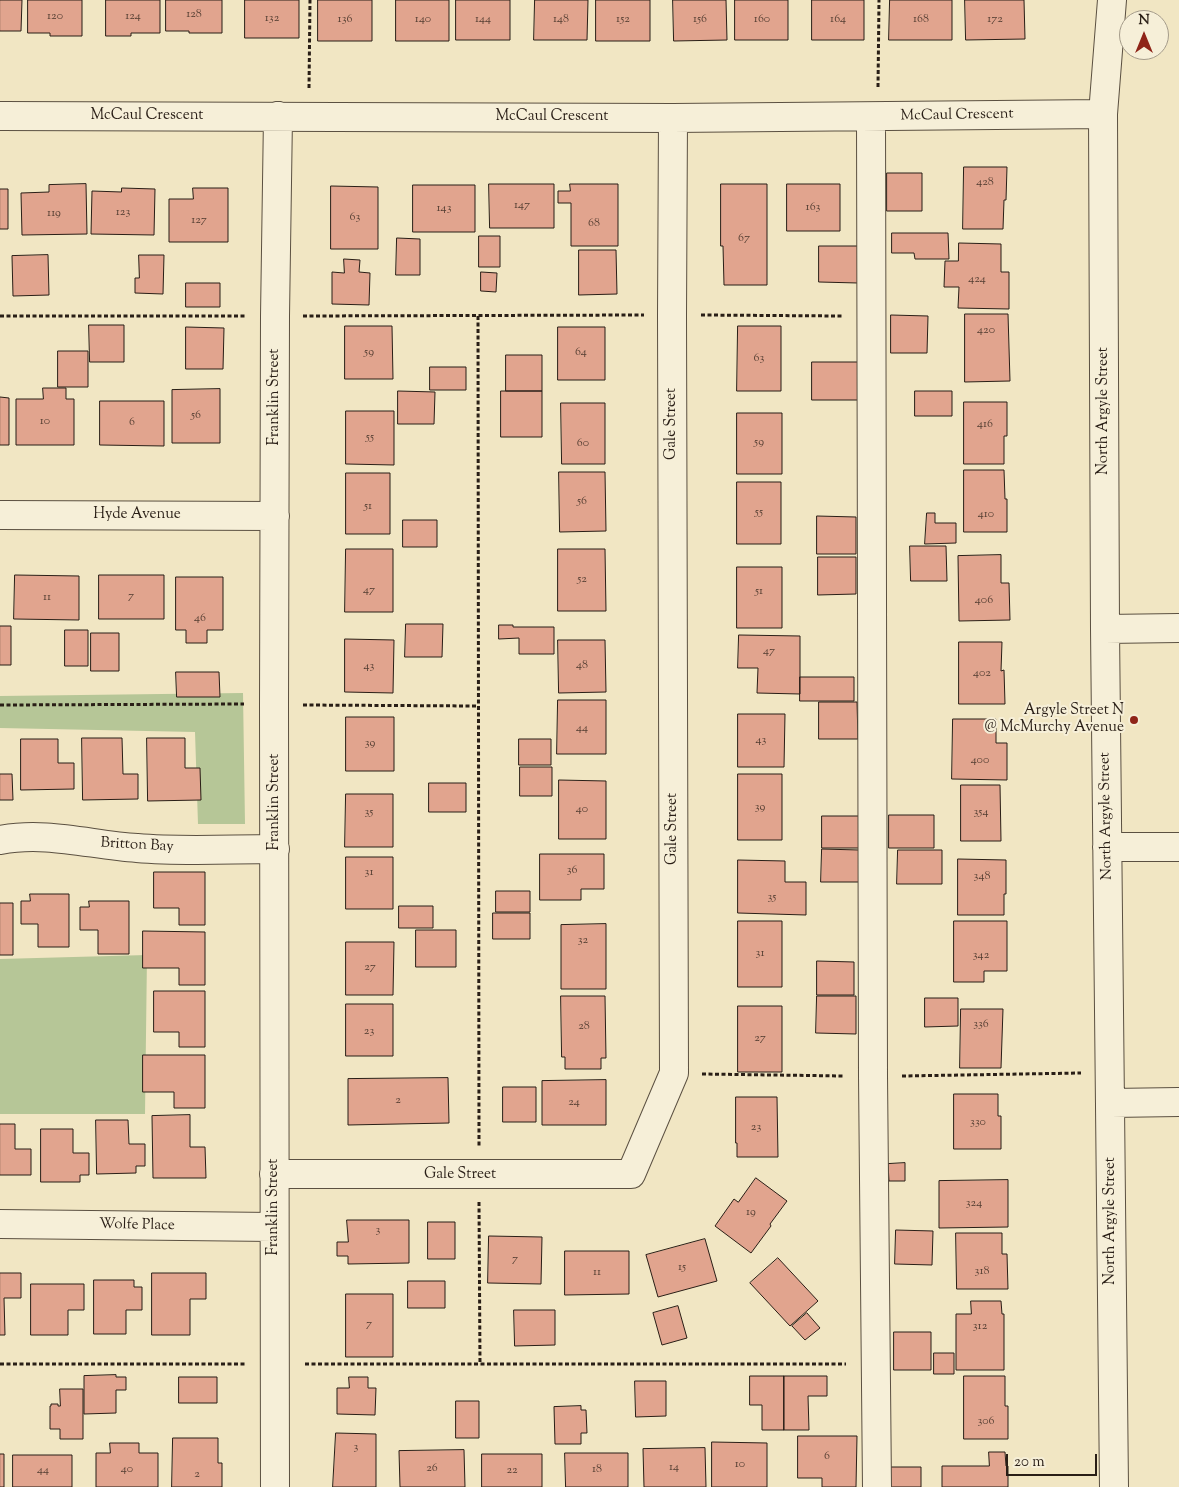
<!DOCTYPE html>
<style>
body{margin:0}
#map{position:relative;width:1179px;height:1487px;overflow:hidden;background:#f1e6c3;font-family:"Sorts Mill Goudy",serif}
canvas{display:block}
.north{position:absolute;left:1119px;top:10px;width:50px;height:50px;box-sizing:border-box;background:#f6efd8;border:1px solid #a49b8a;border-radius:50%;rotate:0deg;font-size:14px;font-weight:700;line-height:20px;text-align:center;color:#291e16}
.north::after{content:'';display:block;margin:auto;width:18px;height:22px;background:#8f2418;clip-path:polygon(50% 0,100% 100%,50% 72%,0 100%)}
.scale{position:absolute;left:1006px;top:1454px;width:91px;height:22px;box-sizing:border-box;border:2px solid #291e16;border-top:0;padding-left:6px;font-size:15px;line-height:18px;white-space:nowrap;color:#291e16;-webkit-text-stroke:4px #f6efd8;paint-order:stroke}
</style>
<div id="map">
<canvas width="1179" height="1487"></canvas>
<div class="north">N</div>
<div class="scale">20 m</div>
</div>
<script>
const context = document.querySelector('canvas').getContext('2d');
context.lineJoin = 'round';
function paint(path, color) { context.fillStyle = color; context.fill(path, 'evenodd'); }
function strokePath(path, color, width, dash) { context.strokeStyle = color; context.lineWidth = width; context.lineCap = dash ? 'butt' : 'round'; context.setLineDash(dash || []); context.stroke(path); }
function write(font, color, halo, rows, align = 'center') {
  context.font = font + ' "Sorts Mill Goudy",serif'; context.lineWidth = 4; context.setLineDash([]); context.textBaseline = 'middle'; context.strokeStyle = halo; context.fillStyle = color; for (const [text, x, y, turn = 0] of rows) {
    context.save(); context.translate(x, y); context.rotate((+turn || 0) * Math.PI / 180); context.textAlign = isNaN(turn) ? turn : align; if (halo) context.strokeText(text, 0, 0); context.fillText(text, 0, 0); context.restore();
  }
}
const green = new Path2D(`
 M243,693L245,824H198L195,732L0,728V696Z
 M147,955L145,1114H0V959Z`);
const building = new Path2D(`
 M0,0H22L21,31H0Z
 M28,0H82V36H50V33H28Z
 M106,0H160V33H131V36H106Z
 M166,0H222V33H189V31H166Z
 M245,0H299V38H245Z
 M318,0H372V41H318Z
 M396,0H449V41H396Z
 M456,0H510V40H456Z
 M535,0H588L587,40H534Z
 M596,0H650V41H596Z
 M673,0H726L727,40L674,41Z
 M735,0H788V40H735Z
 M812,0H864V40H812Z
 M890,0H952V40H889Z
 M965,0H1024L1025,39L966,40Z
 M964,167H1007L1006,200H1004L1003,229H963Z
 M887,173H922V211H887Z
 M86,184L87,234L22,235L21,193L49,192V185Z
 M489,184H554V228H490Z
 M570,184H618V246H571V203H558V191H570Z
 M721,184H767V285H724L723,246H721Z
 M787,184H840V231H787Z
 M413,185H475V232H413Z
 M331,186L378,187V249H331Z
 M122,188L155,189L154,235L91,234L92,191L121,192Z
 M193,188H228V242H169V199H193Z
 M0,189H8V229H0Z
 M892,233H948L949,259H915L914,253H892Z
 M479,236H500V267H479Z
 M397,238L420,239V275H396Z
 M959,243L1001,244V272H1009V309L958,308L959,287H944L945,261H958Z
 M819,246H858V283L819,282Z
 M579,250H616L617,294L579,295Z
 M48,255L49,295L13,296L12,256Z
 M139,255H164L163,294L135,293V278H139Z
 M344,259L360,260L359,272L370,273L369,305L332,304V272L344,273Z
 M481,272L497,273L496,292L481,291Z
 M186,283H220V307H186Z
 M965,314H1008L1010,381L965,382Z
 M891,315L928,316L927,353H891Z
 M89,325H124V362H90Z
 M345,326H392L393,379H345Z
 M738,326H781V391H737Z
 M186,327L224,328L223,369H186Z
 M558,327H605V380H558Z
 M58,351H88V387H58Z
 M506,355H542V391H506Z
 M812,362H859V400H812Z
 M430,367H466V390H430Z
 M43,388H66V399H74V445H16V399H43Z
 M220,389V443H172V390Z
 M398,391L435,392L434,424H398Z
 M501,391H542V437H501Z
 M915,391H952V416H915Z
 M0,397L9,398V445H0Z
 M100,401H164V446L100,445Z
 M964,402H1007V436H1004V464H964Z
 M561,403H605V464H562Z
 M346,411H394V465L346,464Z
 M737,413H782V474H737Z
 M964,470H1004L1005,499H1007V532H964Z
 M559,472H605L606,531L560,532Z
 M346,473H390V534H346Z
 M737,482H781V544H737Z
 M927,513H935V523H956V543L925,544Z
 M817,516L856,517V554H817Z
 M403,520H437V547H403Z
 M910,546H946L947,581H911Z
 M346,549H393V612H345Z
 M558,549H605L606,611H558Z
 M1001,555V583H1009L1010,620L959,621L958,556Z
 M818,557H856V594L818,595Z
 M737,567H782V628H737Z
 M15,575L79,576V620L14,619Z
 M99,575H164V619H99Z
 M176,577H223V630H207V643H186V630H176Z
 M406,624H443L442,657H405Z
 M499,625H513V627H554V654H519V638L499,639Z
 M0,626H11V665H0Z
 M65,630H88V666H65Z
 M91,633H119V671H91Z
 M739,635L800,636V694L757,693L758,668H738Z
 M345,639L394,640L393,693L345,692Z
 M558,640H605L606,692L559,693Z
 M959,642H1002L1001,671L1004,670L1005,704H959Z
 M176,672H219L220,697H177Z
 M800,677H854V701H800Z
 M558,700H606V754H557Z
 M819,702H857L858,739H819Z
 M738,714H785L784,767H738Z
 M346,717H394V771H346Z
 M953,719H996V743H1007V780L952,779Z
 M82,738H122L123,774H138V799L83,800Z
 M147,738H185V768H200L201,800L148,801Z
 M21,739H58V763H74V789L21,790Z
 M519,739H551V765H519Z
 M520,767H552V796H520Z
 M0,774H12L13,800H0Z
 M738,774H782V840H738Z
 M559,780L606,781V839H559Z
 M429,783H466V812H429Z
 M961,785H1000L1001,841H961Z
 M346,794H393V847H345Z
 M889,815H934V848H889Z
 M822,816H859L860,848H822Z
 M822,849L859,850V882H821Z
 M898,850H942V884H897Z
 M540,854H604V889H581V900H540Z
 M346,857H393V909H346Z
 M958,859L1006,860V894H1004V915H958Z
 M738,860L785,861V882H806V915L738,913Z
 M154,872H205V925H179V908H154Z
 M496,891H530V912H496Z
 M30,894H69V947H38V924H21V901H30Z
 M89,901H129V954H98V930H80V907H89Z
 M0,903H13V955H0Z
 M399,906H433V928H399Z
 M493,913H530V939H493Z
 M738,921H782V987H738Z
 M954,921H1007V971H984V982H954Z
 M606,924V989H561V925Z
 M416,930H456V967H416Z
 M143,931L205,932V985H179V968H143Z
 M346,942H394L393,995H346Z
 M817,961L854,962V995H817Z
 M154,991H205V1047H179V1032H154Z
 M561,996H605L606,1058H601V1069H565V1057H562Z
 M817,996H856V1034L816,1033Z
 M925,998H958V1026L925,1027Z
 M346,1004H393V1056H346Z
 M738,1006H782V1072H738Z
 M961,1009H1003L1001,1068H960Z
 M143,1055H205V1108H174V1092H143Z
 M448,1078L449,1123L348,1125V1079Z
 M606,1080V1125H542V1081Z
 M503,1087H536V1122H503Z
 M954,1094H998V1116H1001V1149H954Z
 M736,1097H777L778,1157H737V1143H736Z
 M190,1115V1147H205L206,1178H153L152,1116Z
 M96,1120H128L129,1144H145V1166H136V1173L97,1174Z
 M0,1124H15V1149H31V1175H0Z
 M41,1129H73V1153H89V1175H80V1182H41Z
 M905,1163V1181H889L888,1164Z
 M756,1178L787,1201L770,1224L771,1226L751,1253L715,1226L734,1199L738,1202Z
 M1008,1180V1227L939,1228V1181Z
 M347,1220H409V1263L348,1264V1256H337V1242H348Z
 M428,1222H455V1259H428Z
 M896,1230L933,1231L932,1265L895,1264Z
 M956,1233H1002V1254H1007L1008,1289H957Z
 M489,1236L542,1237L541,1284L488,1283Z
 M705,1239L717,1281L658,1297L646,1255Z
 M565,1251H629V1294L565,1295Z
 M778,1258L818,1301L790,1326L750,1283Z
 M0,1273H21V1298H4L5,1335H0Z
 M152,1273H206V1299H190V1335H152Z
 M94,1280H134V1287H142V1310H126V1334H94Z
 M408,1281H445V1308H408Z
 M31,1284H84V1310H68V1335H31Z
 M346,1294H393V1357H346Z
 M971,1301H1001L1002,1314H1004V1370H956V1314H971Z
 M678,1306L687,1338L662,1345L653,1313Z
 M514,1310H555V1345L515,1346Z
 M807,1313L820,1328L805,1340L792,1326Z
 M894,1332H931V1370H894Z
 M934,1353H954V1374H934Z
 M116,1375V1377H126V1390H116V1413L84,1414V1376Z
 M750,1376H784V1430H762V1405H750Z
 M784,1376H827V1396H808L809,1430H784Z
 M964,1376H1005V1406H1008V1439H964Z
 M179,1377H217V1403H179Z
 M349,1377H368V1388H376L375,1415L337,1414V1388H349Z
 M635,1381H666V1416L636,1417Z
 M60,1389H83V1439H60V1429H50V1406H51V1404H58V1406H60Z
 M456,1401H479V1438H456Z
 M581,1406V1410H586L587,1433H581V1444H555L554,1407Z
 M336,1433L376,1434V1487H333Z
 M798,1436H857L856,1487H822V1478H798Z
 M173,1438H218V1463H222V1487H172Z
 M712,1442L767,1443V1487H712Z
 M110,1443H139V1453H158V1487H96V1453H110Z
 M705,1448L706,1487H644L643,1449Z
 M464,1450L465,1487H400L399,1451Z
 M989,1452H1005L1006,1466H1008V1487H942V1466H989Z
 M565,1453H628V1487H566Z
 M0,1454H4V1487H0Z
 M482,1454H542V1487H482Z
 M13,1455H72V1487H13Z
 M888,1467H921V1487H888Z`);
const path = new Path2D(`
 M878,87L879,0
 M309,88L310,0
 M701,315L842,316
 M0,316H247
 M303,316L644,315
 M478,316L479,1146
 M0,705L244,704
 M303,705L477,706
 M702,1074L844,1076
 M902,1076L1081,1073
 M479,1202L480,1364
 M0,1364H246
 M305,1364H846`);
const minor = new Path2D(`
 M1112,0L1103,114L1105,629L1114,1487
 M0,116L673,118L1103,114
 M871,117L873,1076L877,1487
 M0,515L275,516
 M1105,629L1179,628
 M0,840C46,831 91,845 137,848C182,852 230,849 275,849
 M1107,847H1179
 M1111,1103L1179,1102
 M274,1174H631L674,1073L672,315L673,118
 M0,1224L273,1227
 M275,1487L274,704L275,316L278,116`);
const markers = [
 [1134,720,5,"#8f2418"]
];
const numberNames = [
 ["128",194,15],
 ["120",55,17],
 ["124",133,17],
 ["132",272,19],
 ["136",345,20],
 ["140",423,20],
 ["144",483,20],
 ["148",561,20],
 ["152",623,20],
 ["156",700,20],
 ["160",762,20],
 ["164",838,20],
 ["168",921,20],
 ["172",995,20],
 ["428",985,183],
 ["147",522,206],
 ["163",813,208],
 ["143",444,209],
 ["123",123,213],
 ["119",54,214],
 ["63",355,218],
 ["127",199,221],
 ["68",594,224],
 ["67",744,239],
 ["424",977,280],
 ["420",986,331],
 ["59",369,353],
 ["64",581,353],
 ["63",759,359],
 ["56",196,416],
 ["10",45,422],
 ["6",132,423],
 ["416",985,425],
 ["55",370,438],
 ["59",759,443],
 ["60",583,444],
 ["56",582,502],
 ["51",368,507],
 ["55",759,513],
 ["410",986,515],
 ["52",582,580],
 ["47",369,591],
 ["51",759,592],
 ["7",131,597],
 ["11",47,598],
 ["406",984,601],
 ["46",200,619],
 ["47",769,652],
 ["48",582,666],
 ["43",369,667],
 ["402",982,674],
 ["44",582,729],
 ["43",761,741],
 ["39",370,744],
 ["400",980,761],
 ["39",760,808],
 ["40",582,810],
 ["35",369,813],
 ["354",981,813],
 ["36",572,871],
 ["31",369,873],
 ["348",982,877],
 ["35",772,898],
 ["32",583,941],
 ["31",760,954],
 ["342",981,956],
 ["27",370,968],
 ["336",981,1025],
 ["28",584,1027],
 ["23",369,1032],
 ["27",760,1039],
 ["2",398,1101],
 ["24",574,1103],
 ["330",978,1123],
 ["23",756,1128],
 ["324",974,1204],
 ["19",751,1213],
 ["3",378,1231],
 ["7",515,1260],
 ["15",682,1268],
 ["318",982,1272],
 ["11",597,1273],
 ["7",369,1325],
 ["312",980,1327],
 ["306",986,1422],
 ["3",356,1448],
 ["6",827,1457],
 ["10",740,1465],
 ["14",674,1468],
 ["26",432,1469],
 ["40",127,1470],
 ["18",597,1470],
 ["44",43,1471],
 ["22",512,1471],
 ["2",197,1475]
];
const streetNames = [
 ["McCaul Crescent",147,116],
 ["McCaul Crescent",957,116,-1],
 ["McCaul Crescent",552,117],
 ["Franklin Street",275,397,-90],
 ["North Argyle Street",1104,411,-90],
 ["Gale Street",672,424,-90],
 ["Hyde Avenue",137,515],
 ["Franklin Street",275,802,-90],
 ["North Argyle Street",1107,816,-91],
 ["Gale Street",673,829,-90],
 ["Britton Bay",137,846,3],
 ["Gale Street",460,1175],
 ["Franklin Street",274,1207,-90],
 ["North Argyle Street",1111,1221,-90],
 ["Wolfe Place",137,1226,1]
];
const poiNames = [
 ["Argyle Street N",1124,711],
 ["@ McMurchy Avenue",1124,728]
];
paint(green, '#b6c697');
paint(building, '#e1a48e');
strokePath(building, '#291e16', 1);
strokePath(minor, '#5b5041', 30);
strokePath(path, '#291e16', 3, [4, 2.5]);
strokePath(minor, '#f6efd8', 28);
for (const [x, y, r, color] of markers) { const dot = new Path2D(); dot.arc(x, y, r, 0, 2 * Math.PI); context.fillStyle = color; context.fill(dot); strokePath(dot, '#f6efd8', 2); }
write('12px', '#574034', null, numberNames);
write('15px', '#291e16', '#f6efd8', streetNames);
write('15px', '#291e16', '#f6efd8', poiNames, 'right');
</script>
